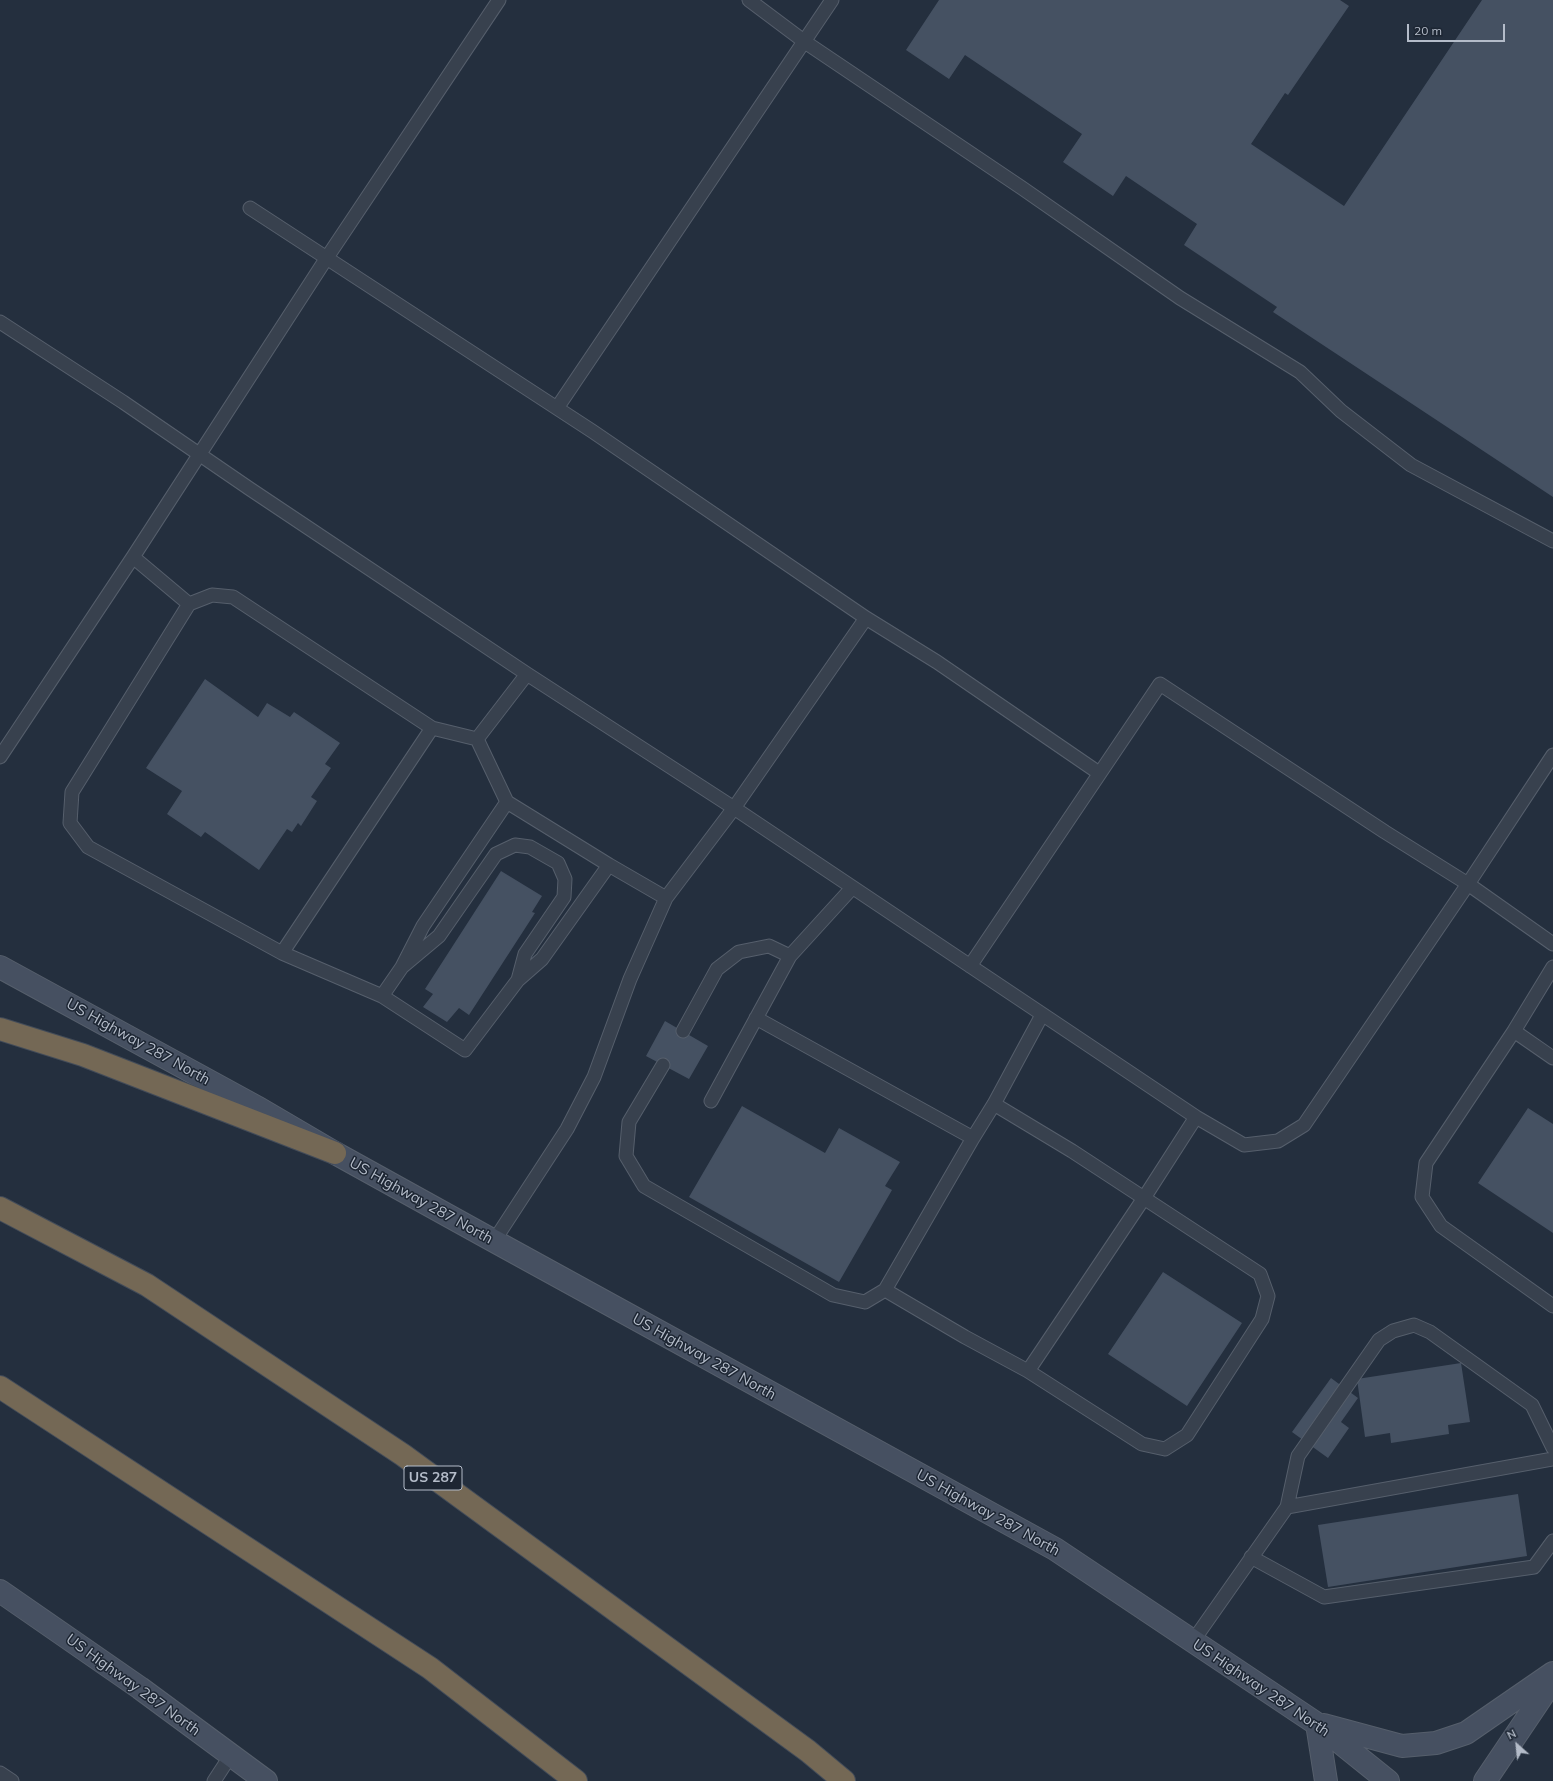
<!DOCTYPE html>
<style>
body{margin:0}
#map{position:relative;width:1553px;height:1781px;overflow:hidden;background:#242f3e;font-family:Mulish,sans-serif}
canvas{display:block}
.north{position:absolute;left:1497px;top:1725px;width:40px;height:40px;-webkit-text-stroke:3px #1d2633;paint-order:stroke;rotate:333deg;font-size:11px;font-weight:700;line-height:16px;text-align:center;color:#b4bcc9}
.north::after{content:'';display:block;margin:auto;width:14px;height:18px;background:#b4bcc9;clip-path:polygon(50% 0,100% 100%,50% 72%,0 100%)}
.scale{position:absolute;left:1407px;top:24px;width:98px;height:18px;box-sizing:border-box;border:2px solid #b4bcc9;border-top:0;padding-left:5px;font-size:12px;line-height:14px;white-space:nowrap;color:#b4bcc9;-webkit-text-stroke:3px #1d2633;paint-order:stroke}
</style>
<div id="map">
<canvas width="1553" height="1781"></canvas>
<div class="north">N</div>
<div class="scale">20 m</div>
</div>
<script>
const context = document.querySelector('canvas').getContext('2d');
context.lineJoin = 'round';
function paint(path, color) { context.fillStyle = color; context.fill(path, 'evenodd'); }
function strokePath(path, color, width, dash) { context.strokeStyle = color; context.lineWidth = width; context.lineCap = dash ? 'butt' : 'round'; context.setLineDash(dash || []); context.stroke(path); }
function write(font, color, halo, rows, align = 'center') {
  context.font = font + ' Mulish,sans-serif'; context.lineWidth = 3; context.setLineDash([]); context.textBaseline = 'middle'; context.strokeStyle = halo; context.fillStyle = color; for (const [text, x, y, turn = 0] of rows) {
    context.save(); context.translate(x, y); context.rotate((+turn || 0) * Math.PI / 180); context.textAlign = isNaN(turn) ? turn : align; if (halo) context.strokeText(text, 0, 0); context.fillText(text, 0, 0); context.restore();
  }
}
const building = new Path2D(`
 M939,0H1340L1349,6L1288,95L1285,93L1251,144L1344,206L1482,0H1553V497L1273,312L1277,307L1184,245L1197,224L1126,176L1113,196L1063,162L1082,134L965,55L949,79L906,50Z
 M205,679L258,717L267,703L290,717L294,712L340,743L325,764L331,768L311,797L317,801L301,826L298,823L292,832L287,829L259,870L205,832L201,837L167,814L182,791L146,768Z
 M501,871L542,896L532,912L535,913L469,1015L459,1008L447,1022L423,1007L433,994L425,989Z
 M665,1021L708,1046L689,1079L646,1056Z
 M742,1106L825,1153L839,1128L900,1162L885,1186L892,1190L839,1282L689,1197Z
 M1528,1108L1553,1124V1233L1478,1183Z
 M1163,1272L1242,1323L1187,1406L1108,1354Z
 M1461,1363L1470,1422L1448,1425L1449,1434L1391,1443L1390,1433L1365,1437L1357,1379Z
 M1331,1378L1358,1398L1341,1422L1349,1428L1328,1458L1292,1432Z
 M1518,1494L1527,1556L1328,1587L1318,1525Z`);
const service = new Path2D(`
 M749,0L805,42L1022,188L1180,298L1300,372L1341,411L1411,465L1553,541
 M250,208L592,431L866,618L937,662L1099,773
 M0,322L123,402L250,489L527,674L734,808L1196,1117L1244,1145L1278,1141L1304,1125L1468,884L1553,755
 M557,408L832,0
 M133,557L189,604L212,595L233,597L432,728L477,739L527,674
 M189,604L72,792L70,823L88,847L282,953L432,728
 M0,757L133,557L326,259L499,0
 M609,865L666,898
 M282,953L382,996L465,1050L518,980L542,959L609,865L507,802L477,739
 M970,966L1160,684L1385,832L1468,884L1553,944
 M402,967L439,936L496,854L515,845L530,847L558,863L565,879L564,897L525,954L518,980
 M1553,967L1514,1031L1426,1163L1422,1197L1441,1226L1553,1306
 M382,996L402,967L423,926L507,802
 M756,1018L973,1138L994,1104L1042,1015
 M683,1031L717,969L739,952L769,946L790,956
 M1514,1031L1553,1058
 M663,1065L629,1122L626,1156L644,1186L833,1295L865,1302L885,1290L973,1138
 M711,1101L790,956L852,888
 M994,1104L1072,1151L1260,1274L1268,1296L1262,1319L1187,1435L1165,1449L1142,1444L1028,1371L1144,1198L1196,1117
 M494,1241L567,1129L594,1077L630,979L666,898L734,808L866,618
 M885,1290L965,1337L1028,1371
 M1287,1507L1298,1456L1379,1340L1393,1331L1414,1325L1430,1332L1532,1405L1553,1448
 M1251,1557L1324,1597L1534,1567L1553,1541
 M1193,1641L1287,1507L1553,1459
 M0,1773L12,1781
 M214,1781L231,1755`);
const secondary = new Path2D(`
 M0,967L260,1109L335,1153L494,1241L1055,1549L1317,1724L1388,1781
 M0,1591L140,1688L266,1781
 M1317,1724L1326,1781
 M1324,1725L1402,1746L1436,1743L1466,1733L1553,1673
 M1485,1781L1553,1680`);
const motorway = new Path2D(`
 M0,1029L83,1055L335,1153
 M0,1208L147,1285L403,1455L808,1751L844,1781
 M0,1387L430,1668L576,1781`);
const shields = [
 [433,1478,58]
];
const shieldNames = [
 ["US 287",433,1478]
];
const streetNames = [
 ["US Highway 287 North",138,1042,29],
 ["US Highway 287 North",421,1201,29],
 ["US Highway 287 North",704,1357,29],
 ["US Highway 287 North",988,1513,29],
 ["US Highway 287 North",133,1685,36],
 ["US Highway 287 North",1261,1688,34]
];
paint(building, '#455162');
strokePath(service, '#565f6c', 15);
strokePath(secondary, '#565f6c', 24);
strokePath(motorway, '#434c59', 24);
strokePath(service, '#38414e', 13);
strokePath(secondary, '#465061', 22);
strokePath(motorway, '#746855', 22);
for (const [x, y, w] of shields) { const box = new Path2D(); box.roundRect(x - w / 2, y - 12, w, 24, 3); context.fillStyle = '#1d2633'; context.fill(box); strokePath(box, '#b4bcc9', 1); }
write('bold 14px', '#b4bcc9', null, shieldNames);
write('15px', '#b4bcc9', '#1d2633', streetNames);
</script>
